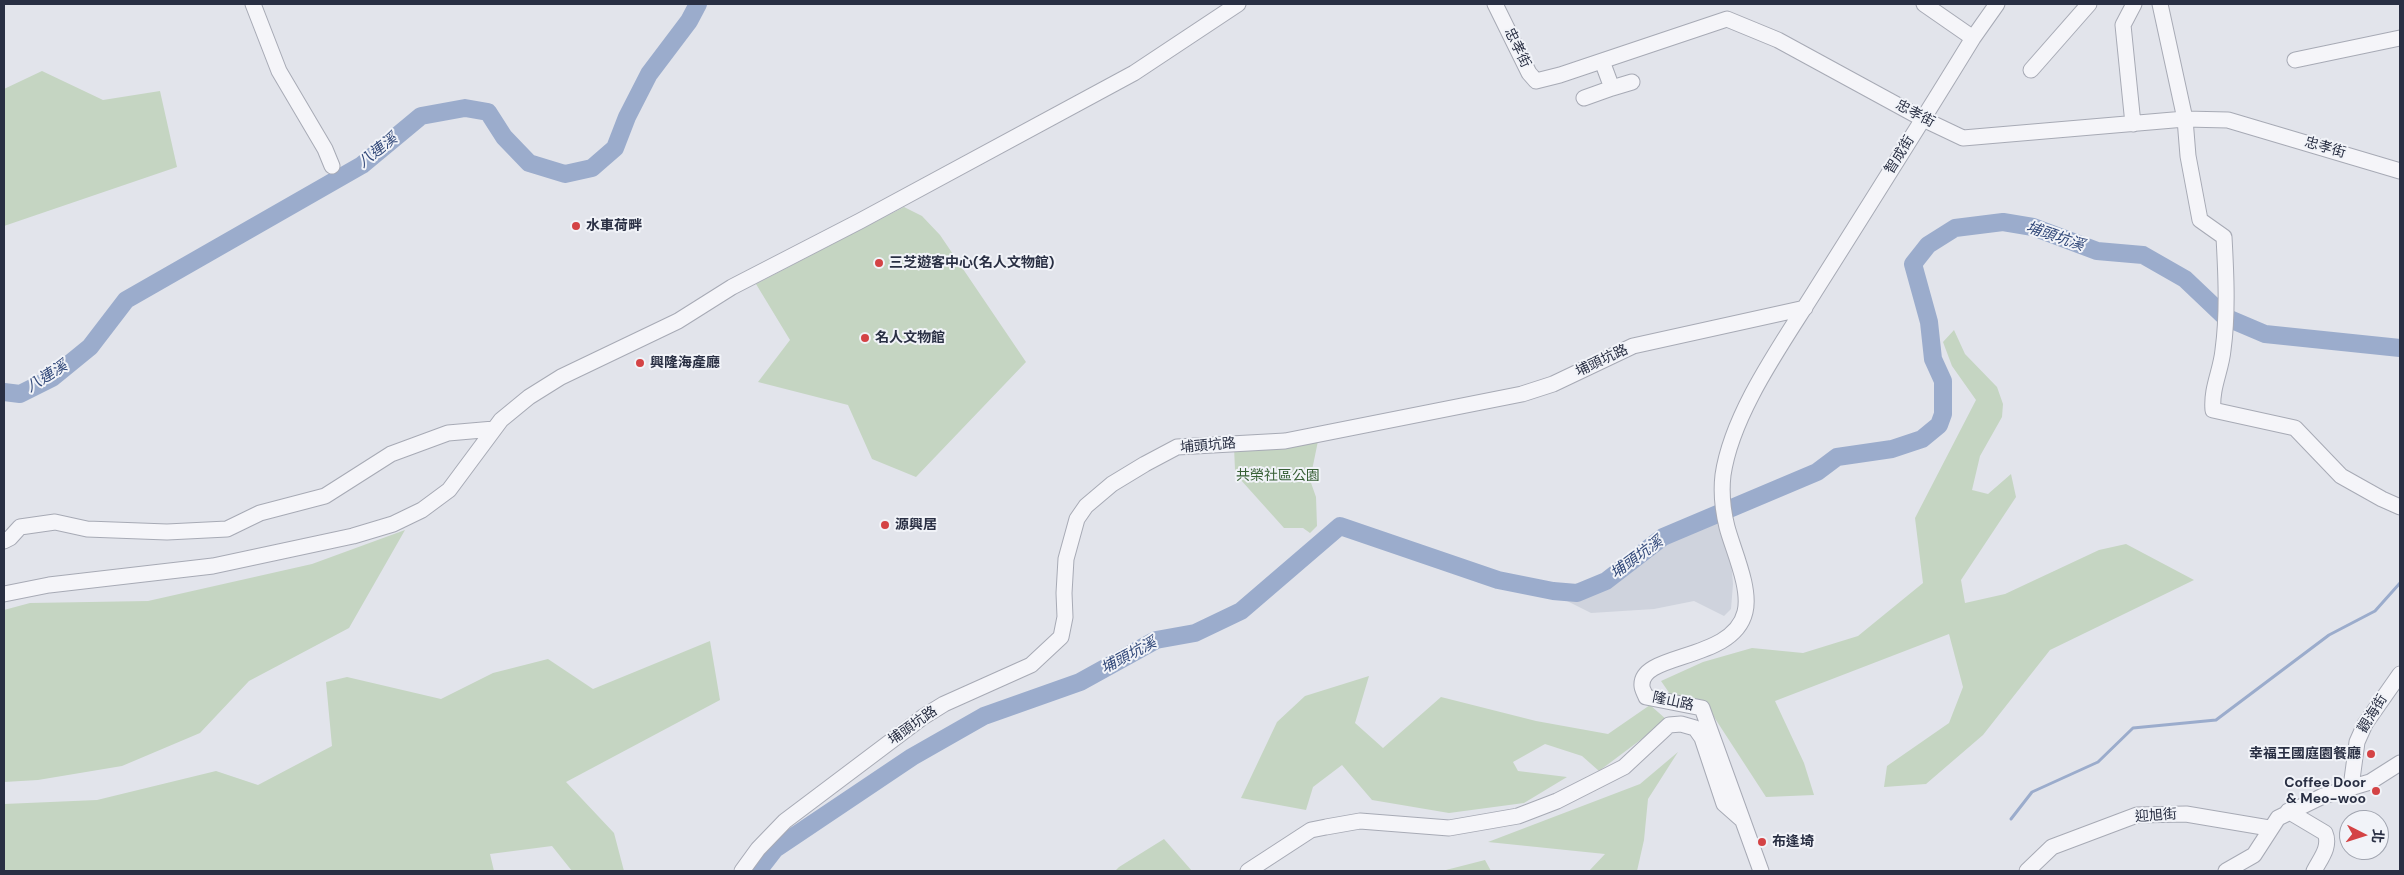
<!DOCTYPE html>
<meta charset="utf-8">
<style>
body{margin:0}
#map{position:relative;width:2404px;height:875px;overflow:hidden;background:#e2e4eb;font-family:"DM Sans","Noto Sans TC",sans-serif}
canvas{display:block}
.frame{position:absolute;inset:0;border:5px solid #292f43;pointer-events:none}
.north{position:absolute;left:2339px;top:810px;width:50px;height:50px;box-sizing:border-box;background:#f1f3f8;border:1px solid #a1a5b0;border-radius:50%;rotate:95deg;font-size:14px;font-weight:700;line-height:20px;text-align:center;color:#292f43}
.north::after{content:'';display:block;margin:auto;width:18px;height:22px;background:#d44345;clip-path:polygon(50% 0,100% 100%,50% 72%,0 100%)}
</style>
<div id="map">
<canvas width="2404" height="875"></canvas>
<div class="frame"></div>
<div class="north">北</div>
</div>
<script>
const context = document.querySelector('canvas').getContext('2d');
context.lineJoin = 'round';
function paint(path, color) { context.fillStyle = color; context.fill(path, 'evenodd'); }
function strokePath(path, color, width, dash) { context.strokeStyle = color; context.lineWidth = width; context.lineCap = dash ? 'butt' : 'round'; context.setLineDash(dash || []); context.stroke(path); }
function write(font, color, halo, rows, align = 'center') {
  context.font = font + ' "DM Sans","Noto Sans TC",sans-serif'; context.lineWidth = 4; context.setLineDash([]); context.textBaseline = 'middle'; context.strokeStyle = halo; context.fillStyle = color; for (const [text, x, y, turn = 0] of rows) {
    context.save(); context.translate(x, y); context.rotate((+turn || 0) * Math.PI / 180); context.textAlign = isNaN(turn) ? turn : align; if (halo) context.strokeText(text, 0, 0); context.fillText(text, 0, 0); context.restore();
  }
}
const built = new Path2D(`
 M1721,519L1730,547L1733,584L1731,609L1724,616L1694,601L1654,609L1591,613L1565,600L1566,596L1581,595L1601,587L1652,549L1684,532Z`);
const green = new Path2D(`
 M42,71L103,100L160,91L177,167L4,226V89Z
 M904,207L922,216L940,235L1026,362L916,477L872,459L848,405L758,382L790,340L756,284Z
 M1954,330L1965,354L1997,387L2003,404L2002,417L1980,456L1972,490L1988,494L2011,474L2016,497L1961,580L1965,603L2005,594L2099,550L2126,544L2194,580L2050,650L1983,735L1926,784L1884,787L1887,766L1949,723L1963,687L1949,634L1775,701L1804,763L1814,795L1766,797L1703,700L1670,694L1661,681L1703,662L1752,648L1803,653L1858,636L1923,583L1915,518L1976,400L1952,366L1943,342Z
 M1318,441L1310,480L1316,497L1317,526L1310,533L1303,528H1284L1240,479L1235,470L1234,447Z
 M405,530L349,628L249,681L200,733L122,766L38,780L4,782V610L30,603L148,601L312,564Z
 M710,641L720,700L566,782L614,833L624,871H572L552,846L490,854L494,871H4V804L97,800L216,771L258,785L332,746L326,682L347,677L441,699L493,673L548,659L593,689Z
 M1369,676L1355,723L1383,748L1441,697L1536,721L1608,734L1650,705L1667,720L1599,771L1582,756L1545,744L1513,762L1518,771L1567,777L1524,803L1449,813L1372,800L1342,765L1313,787L1306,810L1241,798L1277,722L1305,696Z
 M1678,752L1648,799L1644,840L1637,871H1589L1605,854L1488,842L1640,784Z
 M1164,839L1192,871H1115L1119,867Z
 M1485,860L1491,871H1442Z`);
const stream = new Path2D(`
 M2011,819L2032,792L2098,762L2133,728L2216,720L2329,635L2375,611L2400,583`);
const river = new Path2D(`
 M4,392L20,394L52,378L90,347L126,300L362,165L421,116L465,108L488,112L504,137L529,163L565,174L592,168L615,148L627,117L649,74L689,21L698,4
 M758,871L775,849L912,757L984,716L1080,682L1156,640L1195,633L1241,611L1340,526L1498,580L1553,591L1577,593L1606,581L1663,537L1817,472L1837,457L1892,449L1922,439L1939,425L1943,414V381L1933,359L1929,322L1913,264L1928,245L1955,228L2003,222L2033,227L2097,251L2143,255L2185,279L2225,317L2265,334L2400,348`);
const minor = new Path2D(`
 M253,4L279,71L325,149L332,166
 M1495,4L1529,73L1536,81L1560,75L1727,19L1778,40L1923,119L1963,138L2185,119L2228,120L2400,171
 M1924,4L1973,38
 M2160,4L2185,119L2188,156L2200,220L2224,237C2226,273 2228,313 2223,350C2221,371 2211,388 2213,410L2295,428L2341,476L2382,499L2400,507
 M2295,60L2400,38
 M1602,61L1612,88L1632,82
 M2031,70L2089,4
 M1584,98L1612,88
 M2133,124L2123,25L2134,4
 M4,541L10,538L20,527L55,522L87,529L167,532L227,529L260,513L325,496L391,454L448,433L494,429
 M4,594L49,585L213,566L353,536L393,524L422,510L449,490L501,420L529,397L561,377L678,321L732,287L860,221L1134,73L1238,4
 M2351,787L2357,742L2365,724L2400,674
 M2288,811L2325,833C2331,847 2320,859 2314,871
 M742,871L758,849L785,821L923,717L944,704L1031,665L1061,637L1065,617L1064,593L1066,559L1077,519L1086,506L1112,484L1145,464L1177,447L1285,441L1522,394L1553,384L1633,346L1805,308
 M1248,871L1311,830L1326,827L1360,821L1449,828L1518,816L1557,801L1624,767L1669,725L1681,724L1695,728L1702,738L1724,804L1741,819
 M1761,871L1702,708L1646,697C1645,694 1642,689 1642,686C1639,652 1733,662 1745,612C1751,588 1733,550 1727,527C1723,511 1721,492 1723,475C1732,413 1782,344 1815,291C1868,207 1921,123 1973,38L1997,4
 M2027,871L2052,847L2137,815L2186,814L2269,828
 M2226,871L2254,855L2278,818L2323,796L2370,782L2400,763`);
const markers = [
 [576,226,5,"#d44345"],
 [879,263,5,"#d44345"],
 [865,338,5,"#d44345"],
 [640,363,5,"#d44345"],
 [885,525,5,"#d44345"],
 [2371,754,5,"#d44345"],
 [2376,791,5,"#d44345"],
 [1762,842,5,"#d44345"]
];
const streetNames = [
 ["忠孝街",1517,48,64],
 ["忠孝街",1915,114,28],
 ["忠孝街",2325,148,16],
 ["智成街",1900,155,-58],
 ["埔頭坑路",1602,361,-25],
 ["埔頭坑路",1208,446,-5],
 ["隆山路",1673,702,12],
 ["觀海街",2373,714,-58],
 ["埔頭坑路",913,726,-35],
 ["迎旭街",2156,816,-4]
];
const poiNames = [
 ["水車荷畔",586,226],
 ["三芝遊客中心(名人文物館)",889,263],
 ["名人文物館",875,338],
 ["興隆海產廳",650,363],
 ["源興居",895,525],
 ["幸福王國庭園餐廳",2361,754,"right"],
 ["Coffee Door",2366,783,"right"],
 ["& Meo-woo",2366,799,"right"],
 ["布逢埼",1772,842]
];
const parkNames = [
 ["共榮社區公園",1278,476]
];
const waterNames = [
 ["八連溪",378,151,-38],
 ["埔頭坑溪",2055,237,19],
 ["八連溪",47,377,-32],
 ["埔頭坑溪",1637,558,-36],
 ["埔頭坑溪",1129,656,-28]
];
paint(built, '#cfd3dd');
paint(green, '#c5d5c2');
strokePath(stream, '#9baccc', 3);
strokePath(river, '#9baccc', 18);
strokePath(minor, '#a7aab5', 17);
strokePath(minor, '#f5f5f9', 15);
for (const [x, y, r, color] of markers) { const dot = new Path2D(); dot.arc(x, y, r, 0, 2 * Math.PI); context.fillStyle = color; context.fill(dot); strokePath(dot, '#f1f3f8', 2); }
write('14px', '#292f43', '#f1f3f8', streetNames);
write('bold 14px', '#292f43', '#f1f3f8', poiNames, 'left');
write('14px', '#386036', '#f1f3f8', parkNames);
write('italic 15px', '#314879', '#f1f3f8', waterNames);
</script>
